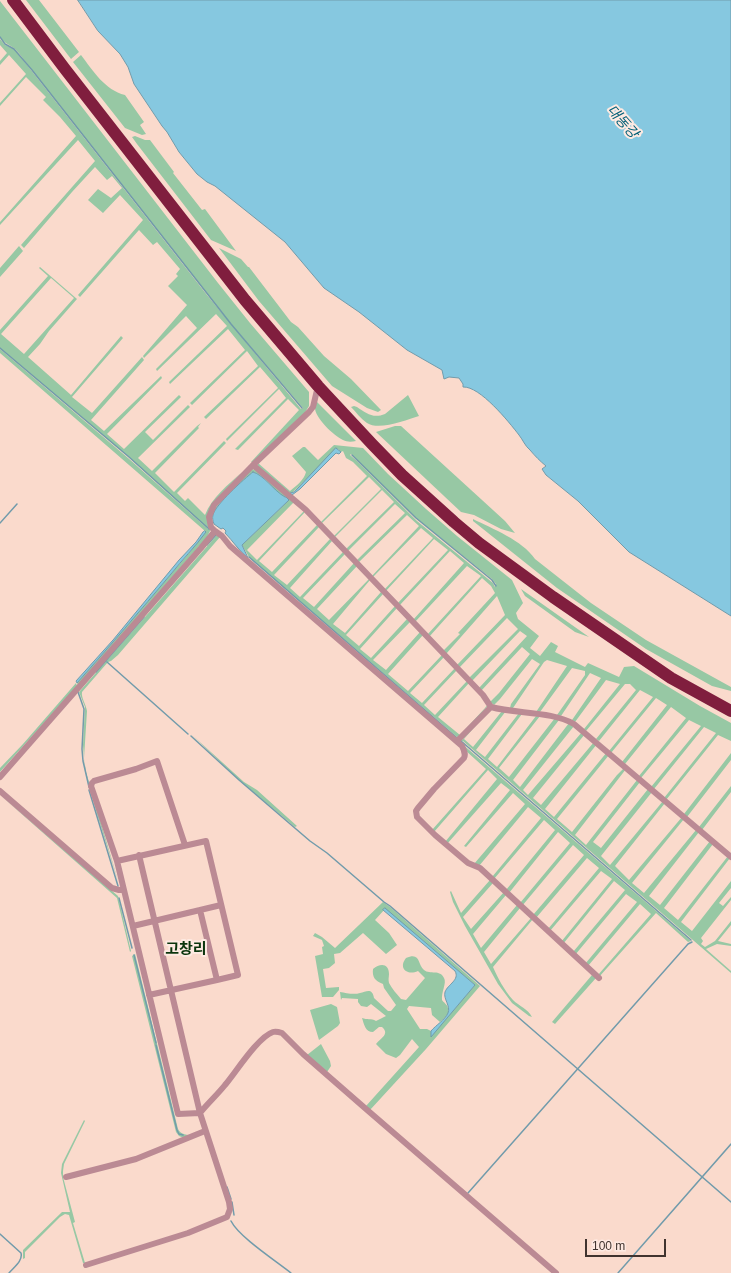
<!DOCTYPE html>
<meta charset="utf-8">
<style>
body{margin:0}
#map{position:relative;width:731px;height:1273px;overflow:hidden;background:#fadacc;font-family:Arial,sans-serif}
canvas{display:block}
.scale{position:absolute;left:585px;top:1239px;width:81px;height:18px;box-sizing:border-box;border:2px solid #40332e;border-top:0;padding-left:5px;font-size:12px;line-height:14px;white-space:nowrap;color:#40332e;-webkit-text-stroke:3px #feeae2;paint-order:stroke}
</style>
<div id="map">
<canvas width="731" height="1273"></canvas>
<div class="scale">100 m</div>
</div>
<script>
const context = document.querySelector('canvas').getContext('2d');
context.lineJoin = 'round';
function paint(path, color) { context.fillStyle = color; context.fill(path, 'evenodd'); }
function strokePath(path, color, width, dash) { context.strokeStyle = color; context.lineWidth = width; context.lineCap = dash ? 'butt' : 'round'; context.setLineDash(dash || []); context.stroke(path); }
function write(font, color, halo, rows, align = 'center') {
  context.font = font + ' Arial,"Noto Sans KR",sans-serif'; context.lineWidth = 4; context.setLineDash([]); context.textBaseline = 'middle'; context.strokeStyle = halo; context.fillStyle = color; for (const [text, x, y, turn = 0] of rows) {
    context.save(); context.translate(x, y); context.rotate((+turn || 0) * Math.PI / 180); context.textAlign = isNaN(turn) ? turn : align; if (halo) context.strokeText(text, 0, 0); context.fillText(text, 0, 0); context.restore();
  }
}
const green = new Path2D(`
 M26,0H39L79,52L71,59Z
 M0,1L218,283L250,323L309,392V406L304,414L253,462H251L299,410L288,399L238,450L235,449L286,398L279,389L227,441L226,439L278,388L260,367L206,419L204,417L258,366L247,351L192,405L190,403L245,350L228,329L170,384L169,382L227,326L216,314L157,371L156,369L197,328L186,316L144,358L143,356L187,305L168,286L178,276L176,274L180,269L157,242L153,245L139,230L80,297L78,295L143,220L120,195L103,213L88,200L98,189L111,198L122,188L112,176L107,180L95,167L72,192L24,248L21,245L95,161L78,140L0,225V222L76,136L60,117L43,100L46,97L26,77L0,106V103L26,74L9,55L0,65V61L7,53L0,45V39L5,45L14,49L31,70L207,295L301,409L303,408L231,324L32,70C26,63 21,55 15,49C10,45 4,43 0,37Z
 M81,55C93,71 105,90 125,95L144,122L140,125L146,134L142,135L125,128L73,62Z
 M135,136L145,140H150L174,172L173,173L202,210L205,209L236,251L211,240L137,144L132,137Z
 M19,246L23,251L0,277V268Z
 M219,248L241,259L248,267H249L291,322L298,327L324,356L351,379L381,410L378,412L367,408L332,386L259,301Z
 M40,267L77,299L49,331L40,344L28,357L71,395L121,336L123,338L72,397L92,413L142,357L144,360L91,420L104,431L161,376L162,378L107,434L124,449L179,395L181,397L145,432L153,440L188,405L190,407L138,458L152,471L197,426L201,423L198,427L199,428L155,473L174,492L224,441L226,443L177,493L185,501L188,498L205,515C212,497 228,485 242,472L213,503L211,529L207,537L78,685L77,683C107,649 136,615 165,581C179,564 194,549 205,531L0,353V349L128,458L208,529H209L129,457L0,348V330L48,276L39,268ZM51,278L74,298L24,354L1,334Z
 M408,395L419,416C406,420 379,431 367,423C361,419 356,412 351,407L354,406L357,407C366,413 373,419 385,414Z
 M316,401L356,441C351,442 347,442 343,440C334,436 314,417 315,407C315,405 316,403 316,401Z
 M395,426H401L505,521L515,533L501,529L474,515L461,512L376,432Z
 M334,445L363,448L388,474L426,509L457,536L512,580L523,603L516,613L518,619L539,636L530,648L540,656L551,642L558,646L555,652L585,667L588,663L619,677L624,667L634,666L700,706L731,723V741L718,735L666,800L664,798L716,733L704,727L654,789L651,787L701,726L689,720L641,778L639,776L686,718L671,707L625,764L622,762L667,705L656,698L611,753L609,751L653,697L640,690L599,741L596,739L636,690L630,684H625L586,731L584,729L620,684L606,680L575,722L572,720L601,678L590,673L561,716L557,715L585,675V671L572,668L540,712H536L567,666L547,660L544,662L513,708H510L511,704L540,664L532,659L500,699L494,705L490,702L499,693L530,654L522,647L481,691L479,688L527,636L520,631L472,681L469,678L518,629L507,618L459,668L457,665L505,615L497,596L446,654L443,651L460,634L458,633L495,593L491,586L482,578L429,637L427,635L481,576L467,566L415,622L413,620L464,563L450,551L399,606L397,604L448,550L434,539L385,592L384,590L433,538L421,528L372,578L371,577L419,526L407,515L358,563L356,561L405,513L395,504L347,552L345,550L394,502L382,490L334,538L333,537L381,489L369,477L321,524L320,523L367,476L353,462L346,458L343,451L341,452L338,449L293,492L290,493L259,469L257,463H258L290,491C296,486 304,480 306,472L292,456L303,447H305L318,460ZM351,454L416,518L492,579L496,584L495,587L493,583L417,521L357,461L350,455Z
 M251,469C260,469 286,495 294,502L247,550L257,560L304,511L305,512L259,561L272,572L317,525L319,527L274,575L287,585L330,539L332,541L290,588L300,597L343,552L345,554L303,598L314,607L354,563L357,566L317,609L329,620L369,579L370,580L333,624L345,633L381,592L383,594L346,635L359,646L395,606L397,608L360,649L371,658L407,619L410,622L373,660L386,670L420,632L423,635L388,674L408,691L442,655L444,657L410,693L422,703L455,668L457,670L424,705L435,715L467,681L469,683L438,717L460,735L485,708L488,704L487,707L463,734L457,737L249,557L242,545L289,500C286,497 282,496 278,493C271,486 263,475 253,472C244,480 212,507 212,519L210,520V515L214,509Z
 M473,519C493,529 522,540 535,559L591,603L646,640L731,687V691L712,686L646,649L557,588L473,521Z
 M217,535L220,537L118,655L111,661L108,662L82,692C81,698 86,704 87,711L84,758L86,772L119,884L97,814L85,770L83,745L85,707L79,692Z
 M521,589L589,637L575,632L525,596Z
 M76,683L77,686L0,772V768L23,744Z
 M502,711H506L476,750L485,757L519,713L522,714L488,759L497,767L536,716H540L499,768L509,777L555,718L559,720L513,780L520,787L569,723L574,726L523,790L528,795L582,732L585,734L533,798L541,805L594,742L597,744L545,809L554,817L607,752L609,755L557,819L572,832L617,775L624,768L626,769L575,835L586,845L637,780L640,782L593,842L601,848L648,789L652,792L601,856L610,865L663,801L665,803L615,866L629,880L682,817L684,819L632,883L644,893L696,830L699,832L649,896L660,905L710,841L713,844L664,908L678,920L728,856L730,858L681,922L692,931L731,881V888L719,903L723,906L731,897V900L701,938L703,941L701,944L705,947L715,941L731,921V925L718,941L731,944V946L717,944L706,949L731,971V973L463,741H461V743L691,941L688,942L656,913L599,977L598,975L651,914L640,904L588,966L585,964L637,902L626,894L575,955L573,952L625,890L614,881L563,944L561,942L612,879L601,871L550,931L548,929L599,868L587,858L536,918L533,915L584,855L573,845L522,906L520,903L570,843L558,832L509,893L506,890L555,830L544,820L494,879L492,877L541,818L528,807L479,866L474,864L525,804L513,793L466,847L464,846L510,790L501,783L447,844L445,842L497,779L488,770L434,832L432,830L486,769L465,750L460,742L480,721L464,739L473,747Z
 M191,734L244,782L257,790L297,826L295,827L239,780Z
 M731,753V760L687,817L684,814Z
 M731,786V792L702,830L699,827Z
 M0,795L118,896L131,951L130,952L117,898Z
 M490,880L493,883L463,917L471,929L504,892L506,895L473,934L481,948L517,905L520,908L484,952L491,964L531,918L533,919L493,967C498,978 504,990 513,1000C519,1006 528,1009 532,1017L529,1016L512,1003L498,984L465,926L453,902L450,892L451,891L461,913Z
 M383,902L390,907L480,986L426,1049L370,1110L366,1106L419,1047L412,1039L400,1055L396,1058L386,1054L376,1044C381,1038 390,1034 382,1027H379L373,1032C365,1032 364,1024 362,1018C367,1020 371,1018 376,1021L386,1016L371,1004L367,1007L361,1006L358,1002V999L342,998L341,1000L340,992C346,993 354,995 360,993C366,992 372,987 374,998L388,1011H391L396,1005L384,988L383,984C375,981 372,977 373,969C380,963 389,963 389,974C389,977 388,979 389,983C392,989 397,994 401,999L406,1000L425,978L418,971C407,976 398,968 406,958C421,952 417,964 424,970C430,975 440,969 444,978C447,983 441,992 442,1000C443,1002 448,1005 448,1008C451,1014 443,1019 440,1022L432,1015L431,1008L409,1006L407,1009L420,1029H427L431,1031V1036L475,985L385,909L375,920L389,933L397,945L386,954L363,933L340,953L334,954L335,963L329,968L323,969L326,988L339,987V990L333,997H322L315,956L323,954L322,947L324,946L322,940L313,936L315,933L322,937L335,948Z
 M135,954L178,1129C181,1135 187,1135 194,1135L184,1138L179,1136L176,1132L132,956Z
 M592,975L596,978L555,1024L552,1022Z
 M331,1004L337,1007L340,1023L338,1026L319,1040L310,1010Z
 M321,1044L330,1061L331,1066L327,1072L307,1055Z
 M84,1120L85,1121L64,1164L63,1171V1177L75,1222L73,1223L85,1263H83L69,1215L65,1214L60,1217L25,1252V1258L23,1259V1250L62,1212H70L61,1173L62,1164Z`);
const water = new Path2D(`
 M78,0H731V616L629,552L578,501L546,475L542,469L546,466C540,461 535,456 530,450C525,446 523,440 519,435C509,422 480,386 463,387V384L459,378L449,377L444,379L442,370L407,350L359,312L324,288L285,242L215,186L207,182L197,174L179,152L167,132L162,126L134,84L128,67L120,54L98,31Z
 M336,448L341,452L339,454L336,453L300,489L292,495L290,493L294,492Z
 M253,472C264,475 274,491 285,497H286L289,500L242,545L248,558C239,551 233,541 225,533L226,531L223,528L221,529L214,524C213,521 212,518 213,515C215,505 244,479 253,472Z
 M205,531L206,532C195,547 182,560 171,574C140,611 109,647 77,683L76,681L113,640L179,560L196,542L203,532Z
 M385,908L475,985L431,1037V1031C436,1025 445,1020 448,1013C451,1006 443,999 445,992C448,984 460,980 455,971L383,910Z`);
const stream = new Path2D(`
 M0,37L5,44L14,49L32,70L231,324L302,408
 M0,348L129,457L209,529
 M352,455L416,518L492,580L496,586
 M0,523L17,504
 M207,545L216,535
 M249,557L457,738
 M107,662L188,734
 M96,672L144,617
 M78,692L84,709L82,749L83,761L89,787
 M191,736L239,780L289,823L310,841L327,853L384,902L390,906L731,1202
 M461,741L691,940
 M89,790L118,886
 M119,898L132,948
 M134,955L156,1043
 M156,1045L177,1130L179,1134L183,1135
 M227,1187L231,1199
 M468,1193L688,944L692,942
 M232,1202L234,1215
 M231,1221C239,1237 276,1261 291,1273
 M0,1234L21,1253C23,1261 14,1267 9,1273
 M618,1273L731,1144`);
const street = new Path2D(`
 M253,465L306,510L483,695L491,707C516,714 552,711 574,724L731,857
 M215,531L222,536L230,546L462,746C464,750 466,754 464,758L434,789L418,808L416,811L417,817L435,835L468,863L480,868L599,978
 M457,741L491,707
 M0,777L201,548L215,531L211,527L209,517L214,505L253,465L309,412L313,407L318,386
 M0,791L112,888L119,890H124
 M139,855L200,1113
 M117,861L206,841L238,975L217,980
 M133,926L221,905
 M149,995L217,980L200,910
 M200,1113C208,1103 217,1095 225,1085C236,1072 258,1037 273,1032C276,1031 279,1032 282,1033L303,1054L366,1109L556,1273
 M66,1177L136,1159L205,1131
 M86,1265L188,1233L227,1217L230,1209L229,1202L200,1113L178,1114L117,861L91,786L92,783L94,781L136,769L157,761L185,845`);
const highway = new Path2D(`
 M13,0L65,69L245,300L318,386L372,444L402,475L454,522L479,543L553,597L671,678L731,711`);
const waterNames = [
 ["대동강",622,122,48]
];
const quarterNames = [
 ["고창리",186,950]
];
paint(green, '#97c8a4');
paint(water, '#86c8e0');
strokePath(water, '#719bab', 1);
strokePath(stream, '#719bab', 1.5);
strokePath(street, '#bb8a94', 6);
strokePath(highway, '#801e3e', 12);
write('italic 14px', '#046078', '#feeae2', waterNames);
write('bold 15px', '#0b350d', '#feeae2', quarterNames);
</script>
